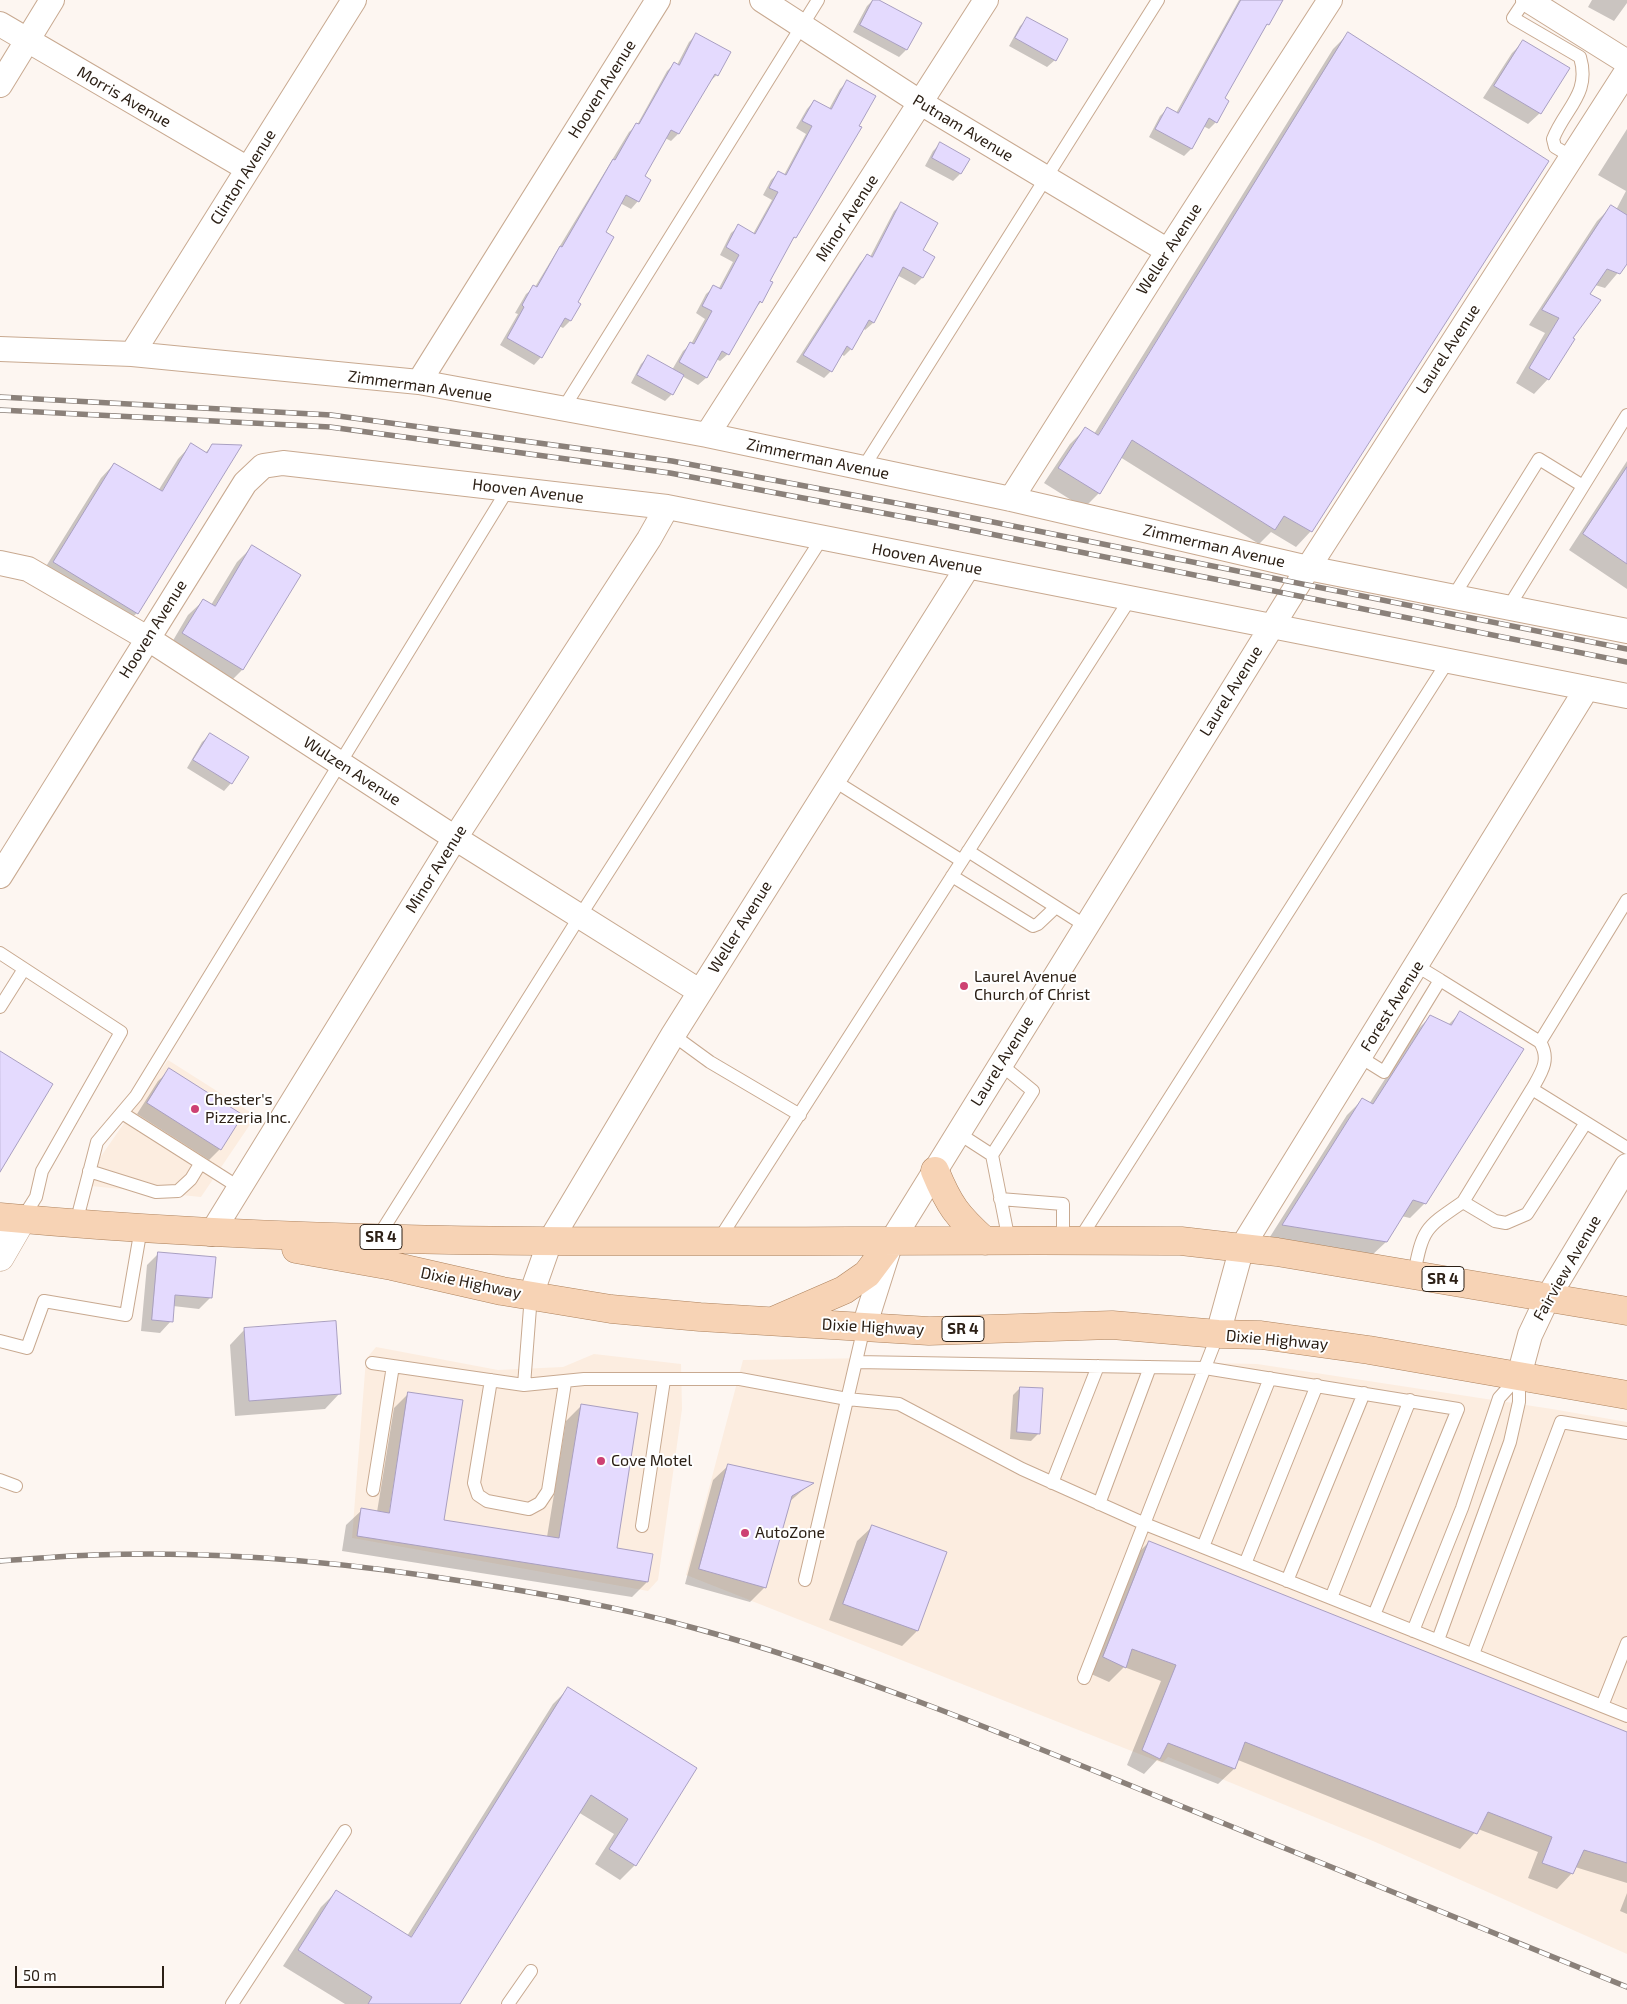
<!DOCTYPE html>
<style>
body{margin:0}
#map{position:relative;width:1627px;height:2004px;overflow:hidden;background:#fdf6f1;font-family:"Exo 2",sans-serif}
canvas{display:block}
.scale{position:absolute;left:15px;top:1966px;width:149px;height:22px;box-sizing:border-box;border:2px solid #2c2016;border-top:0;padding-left:6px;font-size:15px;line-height:18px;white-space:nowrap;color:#2c2016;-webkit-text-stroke:4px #fff;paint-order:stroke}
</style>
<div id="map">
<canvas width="1627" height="2004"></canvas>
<div class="scale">50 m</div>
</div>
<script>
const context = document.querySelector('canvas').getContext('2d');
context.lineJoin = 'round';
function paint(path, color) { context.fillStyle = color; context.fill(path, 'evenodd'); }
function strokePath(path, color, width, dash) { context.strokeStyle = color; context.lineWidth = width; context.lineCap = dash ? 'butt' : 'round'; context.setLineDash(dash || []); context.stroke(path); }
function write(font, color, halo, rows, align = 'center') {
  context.font = font + ' "Exo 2",sans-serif'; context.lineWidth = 4; context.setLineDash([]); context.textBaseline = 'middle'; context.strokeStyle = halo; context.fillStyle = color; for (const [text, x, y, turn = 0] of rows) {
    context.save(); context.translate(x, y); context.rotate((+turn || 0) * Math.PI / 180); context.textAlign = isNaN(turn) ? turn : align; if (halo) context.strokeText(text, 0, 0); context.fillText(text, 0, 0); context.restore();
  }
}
const built = new Path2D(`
 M168,1060L250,1112L251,1123L201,1197L81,1185Z
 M376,1347L498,1370L563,1367L594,1354L681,1364L682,1409L658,1580L648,1591L352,1538L366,1359Z
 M939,1357L1257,1364L1552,1409L1627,1422V1954L1373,1841L1168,1757L1162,1763L686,1575L743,1360Z`);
const shadow = new Path2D(`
 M873,0L920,24L906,50L899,57L853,32L867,6Z
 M1239,0H1276L1280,2L1223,99L1216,122L1209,129L1203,126L1191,149L1184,156L1149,137L1160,116L1168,108L1176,113Z
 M1592,0H1627V3L1614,21L1588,7Z
 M1028,19L1055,60L1047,67L1009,46L1020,26Z
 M1348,34L1311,531L1296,547L1271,532L1259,544L1120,457L1099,493L1084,508L1044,483L1070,444L1085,429L1094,434L1333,49Z
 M696,35L717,75L709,82L678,134L671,141L665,138L643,177L638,201L631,209L620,203L604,233L570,321L563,328L559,326L541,357L534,365L500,345L518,314L515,313L526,294L535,287L629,132L637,125L667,71L674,64L677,65L689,42Z
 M1523,42L1540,113L1528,124L1483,98L1512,53Z
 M848,81L795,237L789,244L769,281L761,302L754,309L728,354L720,361L716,359L706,378L698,385L682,376L672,394L665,401L631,383L641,364L648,357L672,370L683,351L691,344L705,319L696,313L706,294L714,287L718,290L733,262L720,255L731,233L739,226L753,234L772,200L763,195L771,180L779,172L784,175L806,134L796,128L807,109L814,101L829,109L840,89Z
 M1627,129V262L1605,288L1595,285L1588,295L1571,338L1548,379L1534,394L1516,383L1545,333L1529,325L1597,221L1611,207L1616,210L1626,191L1598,175Z
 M940,144L968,159L960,174L953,181L925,166L933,151Z
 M901,204L921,251L933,258L922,278L915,285L897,275L873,323L865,330L863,328L851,349L844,356L841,354L831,371L824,378L796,362L860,263L868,255L870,257L894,211Z
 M191,445L205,453L213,445L137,613L123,626L40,576L101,478L114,464L158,491L178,459Z
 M1627,461V589L1569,550Z
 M252,547L299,576L242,670L227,685L168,649L188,615L204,600L211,605L237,562Z
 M210,735L231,783L224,791L187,768L202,742Z
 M1460,1013L1425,1203L1410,1218L1401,1216L1386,1242L1370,1257L1268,1240L1347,1115L1362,1100L1369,1104L1415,1032L1431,1016L1448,1025Z
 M170,1070L220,1149L209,1160L137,1114L158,1081Z
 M159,1253L211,1297L199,1309L173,1306L171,1321L160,1333L141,1331L147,1265Z
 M245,1329L340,1393L325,1409L235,1416L230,1345Z
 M1020,1388L1039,1433L1031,1441L1010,1439L1013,1395Z
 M409,1393L443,1521L547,1537L566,1421L581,1406L615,1549L647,1582L632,1597L342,1551L346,1525L362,1510L377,1512L394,1408Z
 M729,1465L811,1483L788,1503L765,1587L750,1602L685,1584L713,1480Z
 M873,1526L917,1631L902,1646L829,1620L857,1541Z
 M1149,1542L1627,1733V1883L1575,1867L1572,1873L1557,1889L1528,1878L1538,1852L1478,1829L1460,1849L1238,1760L1234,1769L1218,1784L1157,1760L1144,1774L1127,1765L1161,1681L1124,1667L1109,1682L1089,1673L1134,1557Z
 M568,1689L695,1769L635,1865L620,1880L595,1864L614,1834L578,1812L458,2004H345L283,1966L321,1907L336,1892L407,1936L553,1704Z
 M1627,1893V1914L1620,1911Z`);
const building = new Path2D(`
 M873,0H879L922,23L907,50L860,25Z
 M1241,0H1283L1269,25L1267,24L1225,98L1229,101L1217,123L1209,118L1192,149L1155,129L1167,107L1178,113Z
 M1027,17L1068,39L1056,61L1015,38Z
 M1348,32L1549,161L1312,532L1284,516L1275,530L1132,440L1100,494L1058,468L1085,427L1098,435Z
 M696,33L731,52L718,76L715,74L679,134L671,130L645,176L651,180L639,202L626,195L606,232L614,237L578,302L581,304L571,321L565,318L542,358L507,338L524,307L522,305L533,285L537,287L560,246L562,247L613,159L615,160L636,123L639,124L674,62L679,65Z
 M1523,40L1570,68L1541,114L1494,86Z
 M847,80L876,96L859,126L862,127L796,238L794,237L770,281L773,282L762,303L760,301L729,355L722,351L707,378L679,362L690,342L694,344L712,311L702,306L713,285L721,289L739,255L726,247L738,224L755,234L778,192L769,188L778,171L786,175L812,126L802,121L814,100L831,109Z
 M940,142L970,159L961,174L932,158Z
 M901,202L938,223L923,250L935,257L923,278L903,267L874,323L869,320L852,350L847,346L832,372L803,355L867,254L872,257Z
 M1611,205L1627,215V264L1620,274L1607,269L1590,294L1601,300L1573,338L1575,339L1549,380L1529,368L1559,318L1542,310Z
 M648,355L684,375L673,395L637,375Z
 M191,443L207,453L212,444L242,445L138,614L53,562L114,463L162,491Z
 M1627,467V564L1583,534Z
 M252,545L301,575L243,670L182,633L203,599L215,606Z
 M210,733L249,757L232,784L193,760Z
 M1460,1011L1524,1049L1426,1204L1413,1200L1387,1242L1282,1225L1362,1098L1373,1104L1430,1015L1451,1025Z
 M0,1051L53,1084L0,1172Z
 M169,1068L243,1115L221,1150L147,1103Z
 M158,1252L216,1257L212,1298L175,1295L173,1322L152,1320Z
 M336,1321L341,1394L249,1401L244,1328Z
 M1020,1387L1043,1388L1040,1434L1017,1432Z
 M408,1392L463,1400L444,1520L559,1538L581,1404L638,1413L617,1548L653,1554L648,1582L357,1536L361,1508L389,1513Z
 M728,1464L814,1483L792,1496L766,1588L699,1569Z
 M872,1525L947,1552L918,1631L843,1604Z
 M1149,1541L1627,1732V1863L1584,1850L1573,1874L1542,1863L1552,1837L1488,1812L1477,1834L1245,1742L1235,1769L1168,1743L1160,1759L1142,1750L1176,1665L1132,1649L1126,1668L1103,1657Z
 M568,1687L697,1768L636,1866L609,1849L628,1819L591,1795L460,2004H368L372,1997L298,1950L336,1890L411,1937Z`);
const service = new Path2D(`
 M1525,0L1513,18L1580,57C1591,94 1565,108 1553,139L1555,147L1572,157
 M563,409L818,0
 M863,468L1158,0
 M1453,597L1539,459L1583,486
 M1508,608L1627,415
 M833,780L962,861
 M968,851L1086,926
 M952,876L1033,926L1038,924L1056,907
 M0,953L121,1032L42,1171L36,1197L22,1219
 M1440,980L1540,1042C1551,1060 1541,1073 1532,1089
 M0,1007L24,969
 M673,1035L710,1062L800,1115
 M1540,1042L1627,900
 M1360,1057L1384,1072L1440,980L1417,966
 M122,1113L240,1188
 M1585,1124L1527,1214L1506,1223L1495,1221L1463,1202L1532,1089L1627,1148
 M958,1133L992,1155L1033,1091L1000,1064
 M992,1155L1009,1241
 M89,1171L156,1192L178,1191L191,1179L200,1164
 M1000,1199L1063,1204V1240
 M76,1223L97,1142L136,1096L508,489
 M378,1237L580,916L822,538
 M1079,1240L1448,661
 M718,1241L1130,599
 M1414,1274C1423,1228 1425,1228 1463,1202
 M0,1341L27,1348L44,1301L126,1315L141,1228
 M856,1362L1205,1368L1458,1409L1374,1615
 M372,1363L524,1385L584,1379H740L847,1399L899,1404L1022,1469L1145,1524L1627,1716
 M491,1380L474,1483L478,1495L487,1501L529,1509L540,1503L548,1491L565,1383
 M524,1385L531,1295
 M0,1480L16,1486
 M1052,1483L1098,1366
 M373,1490L393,1366
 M1099,1504L1150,1367
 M642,1526L664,1380
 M1203,1547L1270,1378
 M1245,1564L1317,1385
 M805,1580L864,1327
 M1287,1581L1364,1393
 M1331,1598L1410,1400
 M1413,1631L1462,1508L1499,1398L1519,1376
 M1438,1640L1510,1442L1519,1402V1376
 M1473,1654L1561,1422L1627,1433
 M1084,1678L1218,1334
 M1602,1706L1627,1643
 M232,2004L345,1831
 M508,2004L531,1971`);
const minor = new Path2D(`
 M762,0L921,103L1168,251
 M1528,0L1627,62
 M0,24L248,169
 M0,85L52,0
 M0,349L132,354L419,382L707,435L1011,499L1308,568L1627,631
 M132,354L354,0
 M419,382L658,0
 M707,435L986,0
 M1011,499L1168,251L1330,0
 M0,563L28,569L147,638L455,838L699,991
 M0,876L245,483L263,466L283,463L667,507L1627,696
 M211,1234L455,838L649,539L667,507
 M531,1295L550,1241L673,1035L967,568
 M864,1327L891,1242L1308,568L1627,71
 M1218,1334L1242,1247L1587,688
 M1519,1376L1530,1335L1548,1297L1627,1166`);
const tertiary = new Path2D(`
 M0,1257L22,1219`);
const primary = new Path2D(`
 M935,1171C949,1205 957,1216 985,1241
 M0,1217C392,1254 788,1237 1181,1241L1277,1252L1627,1311
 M296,1249L392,1266L502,1291L611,1309L700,1317L929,1331L1112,1325L1218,1334L1261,1335L1369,1350L1627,1395
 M775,1320L844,1290L867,1274L891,1242`);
const rail = new Path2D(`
 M0,397L331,415L672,461L938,511L1627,649
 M0,410L330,427L670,473L936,523L1627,662
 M0,1561C31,1559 63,1556 94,1555C219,1550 345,1562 468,1582C544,1594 620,1607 694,1628C849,1670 996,1731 1144,1791C1305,1856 1466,1922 1627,1987`);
const markers = [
 [964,986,5,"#cd4173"],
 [195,1109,5,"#cd4173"],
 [601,1461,5,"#cd4173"],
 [745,1533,5,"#cd4173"]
];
const shields = [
 [381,1237,42],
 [1443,1279,42],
 [963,1329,42]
];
const shieldNames = [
 ["SR 4",381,1237],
 ["SR 4",1443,1279],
 ["SR 4",963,1329]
];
const streetNames = [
 ["Hooven Avenue",602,89,-58],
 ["Morris Avenue",124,97,30],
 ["Putnam Avenue",963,128,31],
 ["Clinton Avenue",243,177,-58],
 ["Minor Avenue",847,218,-57],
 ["Weller Avenue",1169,249,-57],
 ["Laurel Avenue",1448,349,-57],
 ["Zimmerman Avenue",420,386,8],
 ["Zimmerman Avenue",818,459,12],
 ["Hooven Avenue",528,491,7],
 ["Zimmerman Avenue",1214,546,13],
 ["Hooven Avenue",927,559,11],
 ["Hooven Avenue",153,629,-58],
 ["Laurel Avenue",1231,691,-58],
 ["Wulzen Avenue",352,771,33],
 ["Minor Avenue",436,869,-58],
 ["Weller Avenue",740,927,-58],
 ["Forest Avenue",1392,1006,-58],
 ["Laurel Avenue",1002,1061,-58],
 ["Fairview Avenue",1567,1268,-60],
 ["Dixie Highway",471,1283,12],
 ["Dixie Highway",873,1327,3],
 ["Dixie Highway",1277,1340,5]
];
const poiNames = [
 ["Laurel Avenue",974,977],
 ["Church of Christ",974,995],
 ["Chester's",205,1100],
 ["Pizzeria Inc.",205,1118],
 ["Cove Motel",611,1461],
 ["AutoZone",755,1533]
];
paint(built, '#fcede0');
paint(shadow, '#0003');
paint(building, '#e4dafe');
strokePath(building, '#a99fc1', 1);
strokePath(service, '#c8a990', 14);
strokePath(minor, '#c8a990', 26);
strokePath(tertiary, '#c8a990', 29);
strokePath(primary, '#ad825d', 29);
strokePath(service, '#fff', 12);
strokePath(minor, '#fff', 24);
strokePath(tertiary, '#fff', 28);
strokePath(primary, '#f7d3b5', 28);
strokePath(rail, '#8b817a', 5.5);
strokePath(rail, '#fff', 4, [11]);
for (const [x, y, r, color] of markers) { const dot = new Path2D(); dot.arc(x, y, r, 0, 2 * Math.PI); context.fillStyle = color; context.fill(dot); strokePath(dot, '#fff', 2); }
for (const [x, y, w] of shields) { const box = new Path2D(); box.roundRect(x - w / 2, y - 12.5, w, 25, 4); context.fillStyle = '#fff'; context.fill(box); strokePath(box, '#2c2016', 1); }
write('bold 15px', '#2c2016', null, shieldNames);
write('16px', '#2c2016', '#fff', streetNames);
write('16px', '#2c2016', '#fff', poiNames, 'left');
</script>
